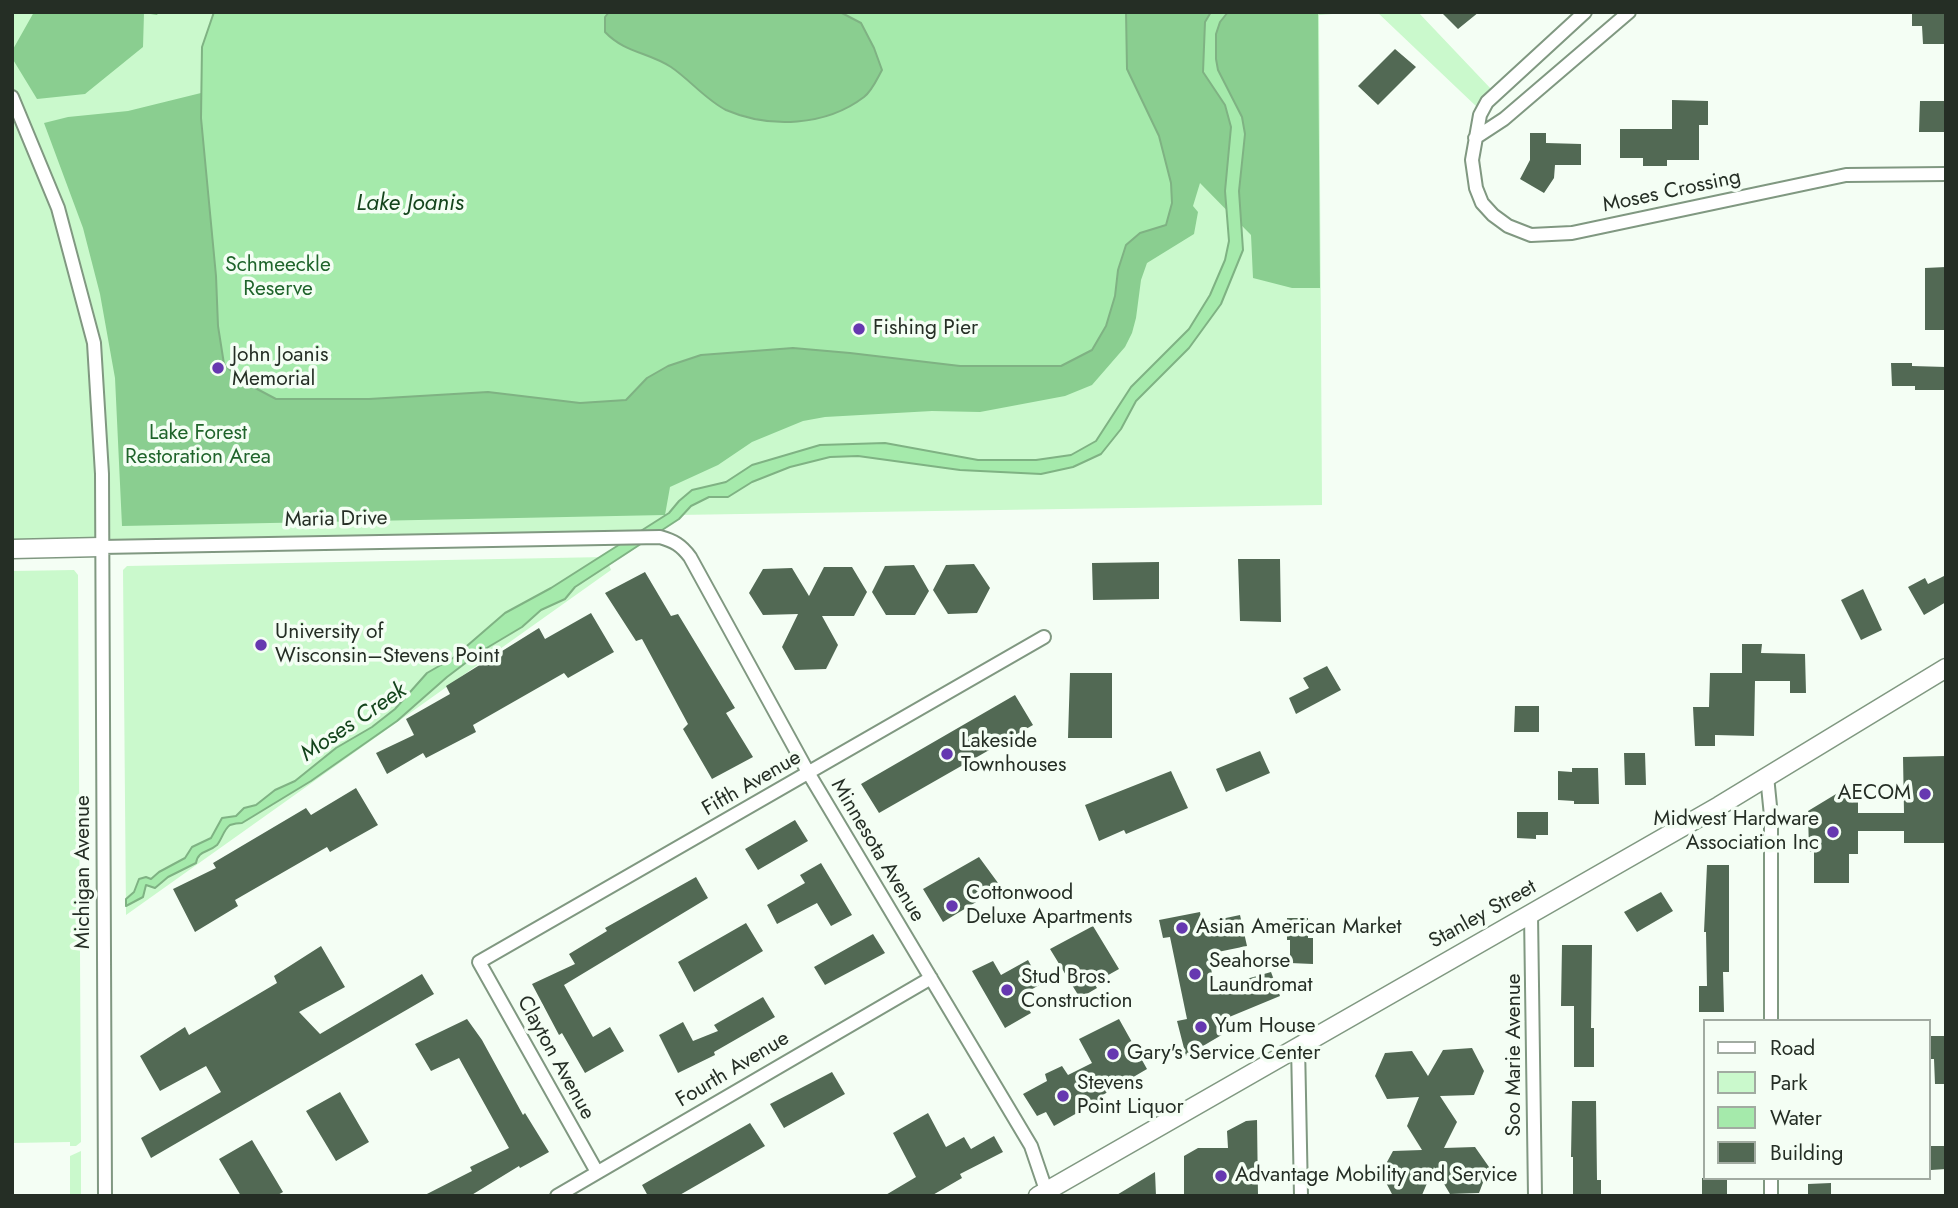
<!DOCTYPE html>
<meta charset="utf-8">
<style>
body{margin:0}
#map{position:relative;width:1958px;height:1208px;overflow:hidden;background:#f4fef4;font-family:Jost,sans-serif}
canvas{display:block}
.frame{position:absolute;inset:0;border:14px solid #252e25;pointer-events:none}
.legend{position:absolute;left:1703px;top:1019px;width:228px;height:161px;box-sizing:border-box;background:#f4fef4;border:2px solid #a1aba1;margin:0;padding:9px 12px;list-style:none;font-size:21px;color:#252e25}
.legend li{display:flex;align-items:center;gap:14px;height:35px}
.legend b{width:35px;border:2px solid #a1aba1}
</style>
<div id="map">
<canvas width="1958" height="1208"></canvas>
<div class="frame"></div>
<ul class="legend">
<li><b style="height:9px;background:#fff"></b>Road</li>
<li><b style="height:19px;background:#caf9cc"></b>Park</li>
<li><b style="height:19px;background:#a5eaab"></b>Water</li>
<li><b style="height:19px;background:#526954"></b>Building</li>
</ul>
</div>
<script>
const context = document.querySelector('canvas').getContext('2d');
context.lineJoin = 'round';
function paint(path, color) { context.fillStyle = color; context.fill(path, 'evenodd'); }
function strokePath(path, color, width, dash) { context.strokeStyle = color; context.lineWidth = width; context.lineCap = dash ? 'butt' : 'round'; context.setLineDash(dash || []); context.stroke(path); }
function write(font, color, halo, rows, align = 'center') {
  context.font = font + ' Jost,sans-serif'; context.lineWidth = 7; context.setLineDash([]); context.textBaseline = 'middle'; context.strokeStyle = halo; context.fillStyle = color; for (const [text, x, y, turn = 0] of rows) {
    context.save(); context.translate(x, y); context.rotate((+turn || 0) * Math.PI / 180); context.textAlign = isNaN(turn) ? turn : align; if (halo) context.strokeText(text, 0, 0); context.fillText(text, 0, 0); context.restore();
  }
}
const green = new Path2D(`
 M12,12H1359L1319,15L1322,505L677,515L671,517L665,515L660,537L12,549Z
 M1377,12H1418L1492,90L1478,108Z
 M606,557L611,570L126,915L123,570L127,566Z
 M74,570L78,575L81,1142L76,1146H70V1142L12,1143V571Z
 M81,1151V1196H70V1156Z`);
const forest = new Path2D(`
 M34,12H159L157,15L144,13L143,47L85,94L37,99L12,58V51Z
 M609,12H840L861,23L874,48L882,70C877,78 872,91 864,97C825,127 771,128 727,110C704,101 679,80 659,66C641,55 620,48 605,32V16Z
 M1126,12H1318L1320,288H1292L1253,278L1251,235L1200,183L1193,206L1198,212L1194,234L1147,263L1141,280L1136,318L1132,333L1125,347L1092,385L1065,396L980,412L932,411L825,417L803,421L752,442L718,465L670,487L665,515L122,526L115,378L100,294L83,228L44,123L68,117L128,111L201,93V118L216,276L218,326L224,363L276,399H369L488,392L580,403L626,400L647,378L668,366L701,355L793,348L850,353L960,366L1092,350C1102,333 1109,318 1114,299C1118,282 1115,259 1126,245C1135,232 1152,229 1166,225L1159,136L1127,69Z`);
const water = new Path2D(`
 M214,12H609L605,17V32C625,53 648,52 671,67C689,79 706,100 726,110C770,129 826,126 864,97C872,91 877,79 882,70L874,48L861,23L840,12H1126L1127,69L1159,136L1171,183L1172,203L1166,225L1140,233L1126,245L1118,270L1115,296L1106,326L1092,350L1061,366H960L850,353L793,348L701,355L668,366L647,378L626,400L580,403L488,392L369,399H276L242,381L224,364L218,326L216,276L201,118L202,47Z
 M1211,12H1228L1220,22L1216,34V59L1218,70L1242,117L1245,134L1239,191L1243,250L1221,304L1189,348L1136,401L1121,429L1101,454L1073,467L1041,474L960,470L858,456L830,457L790,467L752,482L728,497H709L691,506L679,519L575,587L565,599L541,610L522,627L480,652L447,677L397,721L311,781L242,823C239,823 233,824 230,825C224,829 222,839 217,845C208,853 198,850 196,863L168,877L155,888L146,885L143,897L126,906V899L134,892L139,879L146,877L151,879L159,872L185,858L192,847L211,838L222,818L236,816L244,808L256,805L275,790L295,781L336,748L372,727L395,709L427,673L453,658L505,613L551,588L669,513L679,501L692,490L726,482L752,465L820,445L885,443L978,460H1036L1071,455L1096,441L1131,387L1189,329L1210,295L1225,260L1229,241L1225,191L1231,127L1225,105L1203,72L1205,22Z`);
const building = new Path2D(`
 M1441,12H1479L1458,29Z
 M1912,12H1944L1946,44H1923L1922,26H1912Z
 M1395,49L1416,67L1378,105L1358,86Z
 M1672,100L1708,101V125H1699V160H1667V166H1643V158H1620V129H1672Z
 M1920,101H1946V132H1919Z
 M1530,133H1546V143L1581,144V165H1555L1554,178L1544,193L1520,179L1530,160Z
 M1946,267V330H1925V268Z
 M1891,363H1912V366L1946,367V390H1915V386H1892Z
 M1238,559H1280L1281,622L1240,621Z
 M1159,562V599L1093,600L1092,563Z
 M974,564L990,588L977,613L948,614L933,590L946,565Z
 M914,565L929,591L915,615H886L872,592L885,566Z
 M824,567H852L867,592L854,616H822L838,645L826,669L795,670L782,647L798,614L763,615L749,593L763,569L792,568L809,596Z
 M645,572L671,616L678,614L735,708L726,713L753,757L712,779L683,729L688,724L642,639L636,641L605,593Z
 M1946,575V602L1924,615L1908,587L1925,578L1928,584Z
 M1863,589L1882,630L1861,640L1841,600Z
 M591,613L614,652L568,678L564,673L473,725L476,732L426,758L423,753L387,774L376,753L414,735L406,719L450,694L446,686L539,628L545,639Z
 M1742,644H1762L1761,653L1805,654L1806,693H1790V681H1755L1754,736L1715,735V746H1695L1693,707H1709L1710,673H1742Z
 M1327,666L1341,690L1296,714L1289,698L1309,688L1303,678Z
 M1070,673H1112V738H1068Z
 M1015,695L1033,725L879,813L861,784Z
 M1515,706H1539V732H1514Z
 M1260,751L1270,773L1226,792L1216,769Z
 M1624,753H1645L1646,785H1625Z
 M1946,756V843H1904V831H1858V854H1849V883H1814V852H1809L1808,811L1846,788H1858V813H1904L1903,757Z
 M1572,768H1598L1599,804H1574V801L1558,800V771L1572,772Z
 M1171,771L1188,808L1126,834L1124,830L1099,841L1085,805Z
 M356,788L378,825L330,852L327,847L235,900L238,906L195,932L173,889L216,868L213,863L306,808L311,815Z
 M1517,812H1548V835H1536V839L1517,838Z
 M795,820L808,841L758,870L745,849Z
 M979,857L1001,887L943,922L923,889Z
 M821,863L852,915L831,926L817,903L777,924L767,905L805,883L800,875Z
 M1707,865H1729V972H1723L1724,1012H1699V986H1707L1706,932H1704Z
 M696,877L708,898L564,985L593,1037L610,1027L624,1051L585,1073L562,1033L559,1035L532,984L575,964L569,954L607,931L605,928Z
 M1661,892L1673,911L1637,932L1624,912Z
 M1200,912L1202,923L1240,915L1247,946L1208,954L1215,988L1271,972L1280,996L1222,1020L1225,1033L1186,1056L1177,1021L1187,1019L1170,937L1163,938L1159,920Z
 M1287,918H1308V938H1313V964L1290,963V940H1287Z
 M746,923L763,951L694,992L678,962Z
 M1093,926L1119,969L1094,983L1097,988L1080,998L1050,949Z
 M873,934L885,953L825,985L814,967Z
 M1562,945H1592L1591,1028H1594V1067H1574V1006H1561Z
 M321,946L345,987L299,1012L320,1034L422,974L434,994L151,1158L141,1138L221,1092L206,1066L160,1091L140,1056L185,1027L189,1035L277,983L274,976Z
 M1028,960L1041,984L1020,996L1031,1013L1005,1028L972,971L993,961L1001,975Z
 M763,997L775,1017L714,1052L715,1055L678,1073L659,1035L683,1022L693,1041L718,1031L714,1025Z
 M467,1019L482,1040L523,1115L525,1113L549,1152L520,1168L519,1166L470,1196H423L472,1171L470,1167L509,1148L459,1058L431,1071L415,1044Z
 M1119,1019L1147,1069L1101,1096L1102,1099L1054,1126L1046,1112L1037,1116L1023,1094L1047,1081L1045,1074L1062,1066L1068,1075L1092,1063L1079,1039Z
 M1928,1036H1946V1084H1935L1934,1059H1928Z
 M1472,1048L1484,1071L1474,1095L1440,1096L1457,1122L1444,1148L1475,1147L1489,1167L1479,1193L1450,1194L1434,1167L1422,1195L1393,1196L1381,1173L1393,1151L1422,1150L1407,1126L1419,1097L1387,1099L1375,1076L1385,1053L1412,1051L1428,1076L1443,1050Z
 M832,1072L845,1094L784,1128L770,1104Z
 M340,1092L369,1142L336,1161L306,1111Z
 M1572,1101H1596L1597,1180H1601V1196H1573V1157H1571Z
 M928,1113L946,1147L964,1137L971,1149L994,1136L1003,1152L960,1174L962,1178L931,1196H884L916,1177L893,1133Z
 M1257,1120L1258,1196H1184V1156L1198,1148H1228L1227,1131L1246,1121Z
 M750,1123L765,1146L678,1196H648L642,1185Z
 M252,1140L283,1192L276,1196H241L219,1159Z
 M1931,1146H1946V1169L1931,1170Z
 M1155,1172L1156,1196H1115Z
 M1702,1178H1727V1196H1702Z
 M1831,1183V1196H1808V1184Z`);
const street = new Path2D(`
 M1585,12L1487,102L1480,115L1472,160L1476,188L1482,203L1493,215L1508,226L1531,235L1572,233L1846,175L1946,174
 M12,97L58,208L94,343L102,474L105,1196
 M1475,138L1504,119L1629,12
 M101,547L660,537C674,541 681,545 690,557L809,774L1031,1146L1048,1196
 M1767,776L1771,816V1021
 M1531,914L1535,1196
 M1298,1045L1301,1196
 M597,1172L479,962L1044,637
 M1771,1178V1196
 M557,1196L931,978`);
const secondary = new Path2D(`
 M12,549L101,547
 M1038,1196L1719,806L1946,668`);
const markers = [
 [859,329,7,"#6638b0"],
 [218,368,7,"#6638b0"],
 [261,645,7,"#6638b0"],
 [947,754,7,"#6638b0"],
 [1925,794,7,"#6638b0"],
 [1833,832,7,"#6638b0"],
 [952,906,7,"#6638b0"],
 [1182,928,7,"#6638b0"],
 [1195,974,7,"#6638b0"],
 [1007,990,7,"#6638b0"],
 [1201,1027,7,"#6638b0"],
 [1113,1054,7,"#6638b0"],
 [1063,1096,7,"#6638b0"],
 [1221,1176,7,"#6638b0"]
];
const streetNames = [
 ["Moses Crossing",1672,192,-12],
 ["Maria Drive",336,520,-1],
 ["Fifth Avenue",752,784,-30],
 ["Minnesota Avenue",877,851,59],
 ["Michigan Avenue",84,872,-90],
 ["Stanley Street",1483,915,-29],
 ["Soo Marie Avenue",1515,1055,-90],
 ["Clayton Avenue",555,1058,61],
 ["Fourth Avenue",733,1070,-31]
];
const parkNames = [
 ["Schmeeckle",278,266],
 ["Reserve",278,290],
 ["Lake Forest",198,434],
 ["Restoration Area",198,458]
];
const poiNames = [
 ["Fishing Pier",873,329],
 ["John Joanis",232,356],
 ["Memorial",232,380],
 ["University of",275,633],
 ["Wisconsin–Stevens Point",275,657],
 ["Lakeside",961,742],
 ["Townhouses",961,766],
 ["AECOM",1911,794,"right"],
 ["Midwest Hardware",1819,820,"right"],
 ["Association Inc",1819,844,"right"],
 ["Cottonwood",966,894],
 ["Deluxe Apartments",966,918],
 ["Asian American Market",1196,928],
 ["Seahorse",1209,962],
 ["Laundromat",1209,986],
 ["Stud Bros.",1021,978],
 ["Construction",1021,1002],
 ["Yum House",1215,1027],
 ["Gary's Service Center",1127,1054],
 ["Stevens",1077,1084],
 ["Point Liquor",1077,1108],
 ["Advantage Mobility and Service",1235,1176]
];
const waterNames = [
 ["Lake Joanis",410,204],
 ["Moses Creek",354,723,-34]
];
paint(green, '#caf9cc');
paint(forest, '#8ace90');
paint(water, '#a5eaab');
strokePath(water, '#7fb283', 2);
paint(building, '#526954');
strokePath(street, '#809881', 16);
strokePath(secondary, '#809881', 21);
strokePath(street, '#fff', 12);
strokePath(secondary, '#fff', 18);
for (const [x, y, r, color] of markers) { const dot = new Path2D(); dot.arc(x, y, r, 0, 2 * Math.PI); context.fillStyle = color; context.fill(dot); strokePath(dot, '#f4fef4', 2.5); }
write('21px', '#252e25', '#f4fef4', streetNames);
write('21px', '#1f642b', '#f4fef4', parkNames);
write('21px', '#252e25', '#f4fef4', poiNames, 'left');
write('italic 23px', '#14441c', '#f4fef4', waterNames);
</script>
